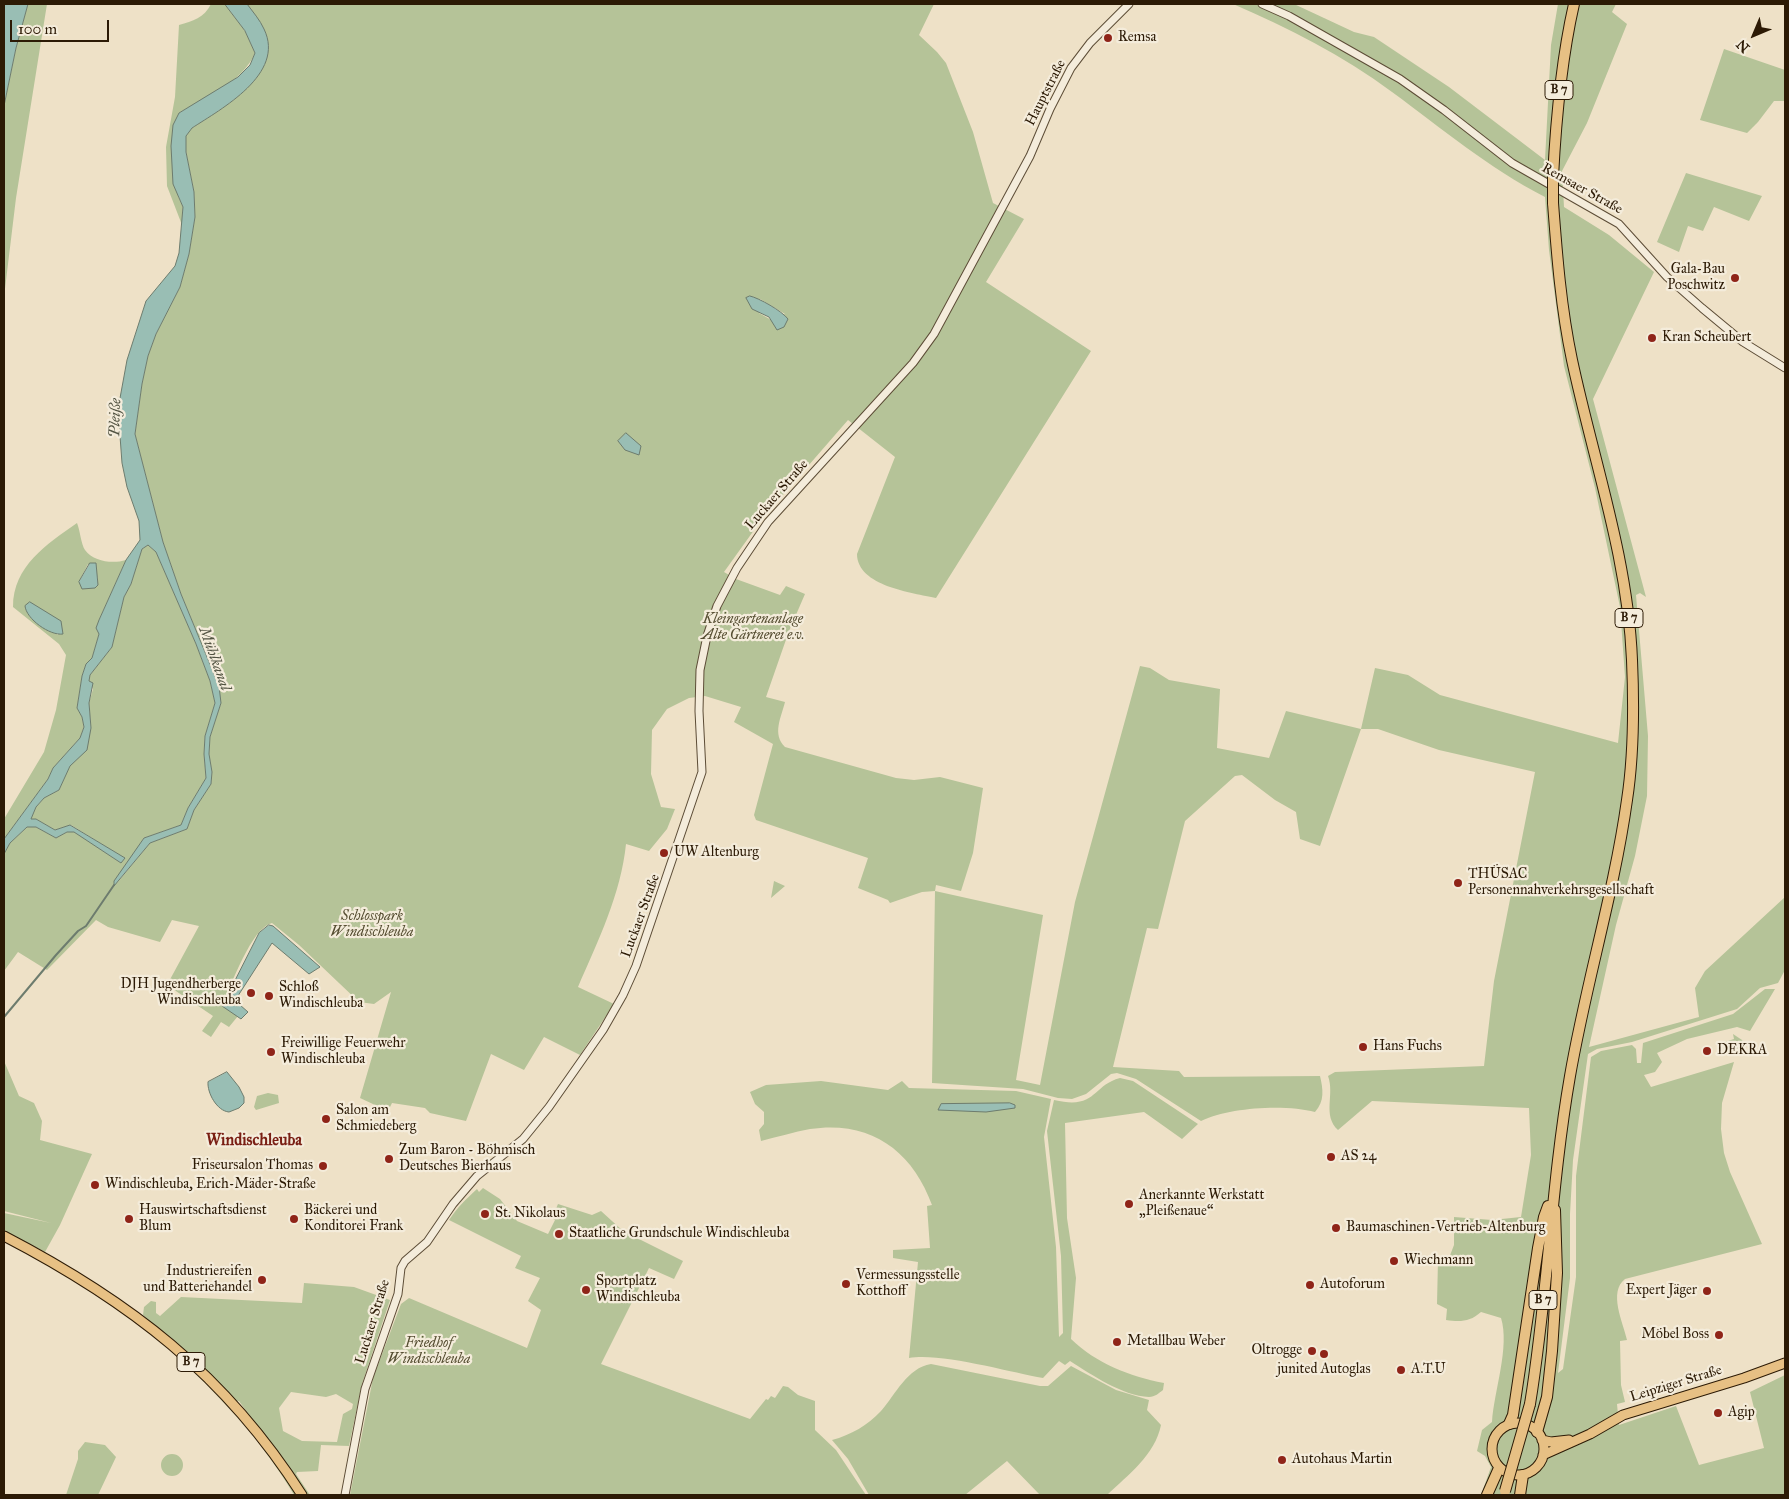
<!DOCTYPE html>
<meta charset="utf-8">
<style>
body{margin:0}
#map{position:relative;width:1789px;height:1499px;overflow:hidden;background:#eee1c7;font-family:"IM FELL Great Primer",serif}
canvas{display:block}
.frame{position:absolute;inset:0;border:5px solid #2c1a05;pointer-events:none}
.north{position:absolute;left:1729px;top:10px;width:50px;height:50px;-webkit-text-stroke:4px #f4ecdb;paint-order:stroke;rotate:225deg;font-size:14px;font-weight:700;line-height:20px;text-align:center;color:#2c1a05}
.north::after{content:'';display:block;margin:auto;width:18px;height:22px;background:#2c1a05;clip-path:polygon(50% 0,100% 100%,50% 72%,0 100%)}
.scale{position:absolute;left:10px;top:20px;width:99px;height:22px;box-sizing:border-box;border:2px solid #2c1a05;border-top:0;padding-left:6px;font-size:15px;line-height:18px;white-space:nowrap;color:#2c1a05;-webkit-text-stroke:4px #f4ecdb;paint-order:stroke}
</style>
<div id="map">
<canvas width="1789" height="1499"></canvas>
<div class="frame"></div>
<div class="north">N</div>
<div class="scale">100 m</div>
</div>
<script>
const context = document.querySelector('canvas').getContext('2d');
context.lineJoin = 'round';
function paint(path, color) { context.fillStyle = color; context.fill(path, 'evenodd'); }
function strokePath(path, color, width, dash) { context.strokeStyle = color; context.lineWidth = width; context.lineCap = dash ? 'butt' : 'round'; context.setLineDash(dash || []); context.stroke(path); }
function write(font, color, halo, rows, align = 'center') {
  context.font = font + ' "IM FELL Great Primer",serif'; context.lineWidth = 4.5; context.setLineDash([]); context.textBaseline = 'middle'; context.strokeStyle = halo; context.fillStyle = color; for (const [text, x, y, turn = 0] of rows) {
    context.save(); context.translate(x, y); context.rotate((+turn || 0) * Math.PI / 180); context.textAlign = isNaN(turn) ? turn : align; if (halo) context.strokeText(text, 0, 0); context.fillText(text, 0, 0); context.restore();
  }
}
const green = new Path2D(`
 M28,4H47L16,198L4,297V106L16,48Z
 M211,4H225L245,31L255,53C242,83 206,97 179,113L178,196L183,207L182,225L167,186L166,147L175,97L179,25C193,21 204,18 211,4Z
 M247,4H934L919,35L937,52L946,63L973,132L993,203L1024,219L986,282L1091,351L936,598C913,593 857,586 857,554L895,457L848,420L762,519L724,572L736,579L780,595L786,586L805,594L789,631L766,697L785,702C781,718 772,734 785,747L896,778L914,780L940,777L983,788L973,853L961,891L936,885L935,891L1043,915L1016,1080L1040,1085L1075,902L1140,666L1150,668L1169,680L1220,689L1217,748L1269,758L1286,711L1361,729L1375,668L1408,675L1440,695L1618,743L1625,677L1620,607L1595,488L1564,366L1549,250L1545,197C1487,167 1444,130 1392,92C1342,55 1289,28 1233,4H1294L1354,32L1374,37L1449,87L1545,160L1551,45L1558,4H1616L1612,12L1627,24L1587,123L1562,171L1564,207L1609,235L1654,272L1593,399L1646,597L1640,593L1636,595L1648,736L1647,796L1635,856L1616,925L1589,1047L1699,1017L1695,988L1705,971L1785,897V970L1778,983L1760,988L1737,1009L1632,1042L1597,1049L1588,1054L1573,1160L1570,1214V1278L1558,1373L1563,1369L1576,1277V1176L1591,1057L1601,1051L1632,1045L1636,1049L1637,1063H1641L1643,1043L1733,1014L1765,989H1775L1750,1031L1737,1027L1687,1039L1657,1053L1662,1062L1655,1072L1644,1075L1651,1087L1734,1062L1722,1103L1721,1129L1724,1153L1730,1172L1762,1244L1625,1279C1608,1292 1623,1322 1627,1340L1620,1341L1621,1385L1625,1402L1617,1404L1619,1425L1676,1406L1699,1465L1764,1448L1750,1392L1785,1375V1495H1481L1491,1467L1485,1456L1477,1451L1482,1430L1492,1422C1494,1391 1510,1347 1501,1318L1481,1312C1470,1322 1460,1322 1446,1320L1447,1309L1437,1304L1438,1260L1449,1258L1454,1245V1217L1492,1220L1521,1217L1531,1155L1529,1108L1372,1101L1338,1130C1322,1115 1335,1095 1328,1076L1335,1072L1484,1066L1494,981L1535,772L1439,750L1378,729H1361L1320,846L1300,839L1296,812L1275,800L1242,775L1235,776L1185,821L1158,929L1147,928L1113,1067L1179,1071L1184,1077L1320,1076C1323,1089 1325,1101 1315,1112C1286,1104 1229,1107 1201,1121L1136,1079L1117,1073L1111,1074L1086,1094L1072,1099L1058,1098L1023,1089L932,1083L935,891L922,892L890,903L888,900L858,888L868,858L756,820L754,815L773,744L734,722L741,707L705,696L689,698L667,709L652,730L651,774L661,807L675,809L667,829L649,851L626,844C621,894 598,941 578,987L614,1004L580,1055L544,1037L524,1070L491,1054L466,1121L430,1113L425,1108L392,1103L388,1111L360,1098L391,992L374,1004L359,1002L299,945L272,923C251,928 232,985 222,1004L238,1016L229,1027L221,1022L211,1037L202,1031L213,1016L167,985L199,926L172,920L160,942L108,927L96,920L47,970L18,952L4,971V854L10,843L27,827H36L56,838L67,832H75L121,863L124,858L71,825L55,830L36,819H30L36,807L44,798L59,790L70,765L77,758L91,728L89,703L93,689L89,681L90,675L112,647L124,597L131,584L142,549L148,545L156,552L196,644L210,681L215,703L205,736L204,754L206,778L188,808L181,825L144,838L117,883L150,843L187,829L194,810L211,784L212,772L209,754L210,737L221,703L206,654L181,594L163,542L135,434L142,384L148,356L156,334L180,287L189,254L195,217L194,192L186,152V135L192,128C221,108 247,96 265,63ZM760,299L785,314L773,321L759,313Z
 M1724,49L1785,70V101H1774L1758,122L1747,133L1700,120Z
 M1686,173L1762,196L1749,221L1714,207L1703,231L1688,226L1679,252L1657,242Z
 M77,523C80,530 81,544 85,550C94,562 113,564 126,560L99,620V634L92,658L86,664L82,676L77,708L82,717L84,727L80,738L53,768L48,779L4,839V819L44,752L56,710L66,655L59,644L13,607C13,566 47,544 77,523ZM88,564L98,578L95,588L79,582ZM34,605L52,617L58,635L29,616Z
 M774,881L785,886L771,898Z
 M1733,1034L1745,1042L1741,1050L1723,1043L1715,1045L1734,1039Z
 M4,1061L19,1096L34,1103L42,1121L40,1140L92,1154L60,1225L45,1252L4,1231V1213L51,1223L4,1211Z
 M1120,1078L1133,1081L1198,1124L1182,1139L1144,1112L1065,1123L1067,1218L1076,1278L1071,1339C1097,1364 1129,1376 1164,1383L1163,1390C1159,1393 1155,1397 1149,1397C1123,1396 1092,1375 1070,1361L1065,1365L1059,1361L1043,1378C1010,1372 939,1352 909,1358L918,1262L893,1258V1250L930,1248L927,1206L932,1205C912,1150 870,1120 810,1129C794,1132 777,1137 761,1141L759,1130L764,1124V1112L755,1104L750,1092L766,1085L821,1081L888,1090L902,1081L909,1088L1016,1091L1051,1099L1044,1137L1056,1247L1059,1337L1063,1333L1061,1256L1047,1131L1054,1100C1097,1110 1091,1086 1120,1078Z
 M268,1093L278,1095L279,1103L256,1110L254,1107L257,1096Z
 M483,1188L500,1199L517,1221L548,1234L555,1220L552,1218L558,1204L592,1215L601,1211L623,1231L683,1261L674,1279L649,1268L601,1364L750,1419L766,1399L768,1400L771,1396L775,1398L783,1386L788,1387L798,1395L815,1401V1430L836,1450L866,1495H350L373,1378L401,1304L409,1298L527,1348L541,1310L528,1301L540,1278L515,1268L521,1256L449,1220C457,1208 466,1199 477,1189L479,1192Z
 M304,1283L354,1287L390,1300L362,1384L349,1446L321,1445L318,1471L297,1472L296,1474L310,1495H306L239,1401L236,1402L143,1315L144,1307L151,1301L156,1302V1313L160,1316L181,1297L302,1303ZM291,1392L326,1397L336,1394L353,1404L352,1409L343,1414L337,1442L302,1441L283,1431L279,1408Z
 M154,1336L158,1339C211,1386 258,1436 297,1495H294C259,1435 207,1381 154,1336Z
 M931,1364L1040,1386H1048L1071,1366L1116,1390L1149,1400L1147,1410L1161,1425C1155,1455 1128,1475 1107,1495H1040L1007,1461L965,1495H869L848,1459L832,1440C851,1435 868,1425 881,1411C896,1394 907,1368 931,1364Z
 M85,1442L105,1445L116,1457L98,1495H66L78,1459V1451Z
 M161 1465a11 11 0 1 1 22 0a11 11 0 1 1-22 0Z`);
const water = new Path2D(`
 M4,4H28L16,48L4,106Z
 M225,4H247C253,12 260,20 264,29C286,74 221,109 192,128L186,136V152L194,192L195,217L189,254L180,287L156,334L148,356L142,384L135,434L163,542L181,594L219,686L221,703L210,737L209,754L212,772L211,784L194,810L187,829L150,843L114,886V881L144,838L181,825L188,808L206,778L204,754L205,736L215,703L210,681L196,644L156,552L148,545L142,549L131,584L124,597L112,647L90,675L89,681L93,683L89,703L91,728L87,750L70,766L59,790L44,798L36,807L31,819H36L55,830L70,825L125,858L121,863L74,832H67L56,838L36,827H27L10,843L4,854V839L48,779L53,768L80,738L84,727L82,717L77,708L82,676L86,664L92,658L99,634L96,628L99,620L126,560L140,540L139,521L127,487L122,463L118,409L127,360L146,301L175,266L179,253L183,207L173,184L171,146L173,125L179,113L238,77L250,65L255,53L245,31Z
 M750,296C759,298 782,311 788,319L784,327L777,330L769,317L752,309L746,298Z
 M626,433L641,446L639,455L625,450L618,441Z
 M90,563H96L98,585L95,588L82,589L79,582Z
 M30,602L61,621L63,634C50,636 26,619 25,606Z
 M269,925L273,926L320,967L309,974L272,943L234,1002L236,1006L240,1005L248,1012L241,1019L222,1006L259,933Z
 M227,1072L239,1087L244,1097V1103L239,1108L229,1112C217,1111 207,1093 208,1082Z
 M1010,1103L1015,1105V1108L986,1112L938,1110L941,1104Z`);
const stream = new Path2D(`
 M4,1017L56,955L78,931L86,926L114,885`);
const tertiary = new Path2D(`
 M1262,4L1289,16L1400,79L1444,110L1512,163L1619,224L1667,277L1702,308L1743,342L1785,368
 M345,1495L365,1389L398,1294L401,1268L405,1261L427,1242L453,1204L477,1176L523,1139L549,1107L603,1030L623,995L636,966L702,772L699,711L700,670L707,636L717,606L737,568L768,522L913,363L934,334L1030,156L1050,109L1071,68L1090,43L1129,4`);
const primary = new Path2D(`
 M4,1236C129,1301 225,1374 302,1495
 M1492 1449a26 26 0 1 1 52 0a26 26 0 1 1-52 0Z
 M1542,1440L1551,1442L1569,1440
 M1543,1455L1590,1434L1623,1415L1744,1378L1785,1363`);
const trunk = new Path2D(`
 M1553,177C1556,118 1561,61 1574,4
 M1530,1404C1548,1295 1551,1185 1570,1076C1586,983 1614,893 1627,800C1634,754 1634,706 1632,660C1628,558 1593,459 1572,360C1561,308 1557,256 1553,203
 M1509,1424L1513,1415L1538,1248L1544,1217L1548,1206
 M1537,1432L1547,1397L1552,1351L1557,1273L1555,1210
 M1487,1495L1499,1468
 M1520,1495L1523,1475`);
const trunkBridge = new Path2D(`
 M1553,203V177
 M1505,1491L1530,1404`);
const markers = [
 [1108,38,5,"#8f2418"],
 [1735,278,5,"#8f2418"],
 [1652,338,5,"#8f2418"],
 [664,853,5,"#8f2418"],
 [1458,883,5,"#8f2418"],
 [251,993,5,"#8f2418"],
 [269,996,5,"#8f2418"],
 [1363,1047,5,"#8f2418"],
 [1707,1051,5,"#8f2418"],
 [271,1052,5,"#8f2418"],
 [326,1119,5,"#8f2418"],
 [1331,1157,5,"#8f2418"],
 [389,1159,5,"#8f2418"],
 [323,1166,5,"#8f2418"],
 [95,1185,5,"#8f2418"],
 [1129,1204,5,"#8f2418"],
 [485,1214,5,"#8f2418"],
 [129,1219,5,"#8f2418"],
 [294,1219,5,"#8f2418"],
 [1336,1228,5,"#8f2418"],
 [559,1234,5,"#8f2418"],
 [1394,1261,5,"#8f2418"],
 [262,1280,5,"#8f2418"],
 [846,1284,5,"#8f2418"],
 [1310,1285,5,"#8f2418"],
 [586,1290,5,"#8f2418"],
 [1707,1291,5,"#8f2418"],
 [1719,1335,5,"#8f2418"],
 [1117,1342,5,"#8f2418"],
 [1312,1351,5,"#8f2418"],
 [1324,1354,5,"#8f2418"],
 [1401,1370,5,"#8f2418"],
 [1718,1413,5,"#8f2418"],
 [1282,1460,5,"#8f2418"]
];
const shields = [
 [1559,90,28],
 [1629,618,28],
 [1543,1300,28],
 [191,1362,28]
];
const shieldNames = [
 ["B 7",1559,90],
 ["B 7",1629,618],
 ["B 7",1543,1300],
 ["B 7",191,1362]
];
const poiNames = [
 ["Remsa",1118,38],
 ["Gala-Bau",1725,270,"right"],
 ["Poschwitz",1725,286,"right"],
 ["Kran Scheubert",1662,338],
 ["UW Altenburg",674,853],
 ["THÜSAC",1468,875],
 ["Personennahverkehrsgesellschaft",1468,891],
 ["DJH Jugendherberge",241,985,"right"],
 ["Windischleuba",241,1001,"right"],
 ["Schloß",279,988],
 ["Windischleuba",279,1004],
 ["Freiwillige Feuerwehr",281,1044],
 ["Windischleuba",281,1060],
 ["Hans Fuchs",1373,1047],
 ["DEKRA",1717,1051],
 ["Salon am",336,1111],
 ["Schmiedeberg",336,1127],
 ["Zum Baron - Böhmisch",399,1151],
 ["Deutsches Bierhaus",399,1167],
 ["AS 24",1341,1157],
 ["Friseursalon Thomas",313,1166,"right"],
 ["Windischleuba, Erich-Mäder-Straße",105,1185],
 ["Anerkannte Werkstatt",1139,1196],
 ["„Pleißenaue“",1139,1212],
 ["Hauswirtschaftsdienst",139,1211],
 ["Blum",139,1227],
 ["Bäckerei und",304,1211],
 ["Konditorei Frank",304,1227],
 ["St. Nikolaus",495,1214],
 ["Baumaschinen-Vertrieb-Altenburg",1346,1228],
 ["Staatliche Grundschule Windischleuba",569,1234],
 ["Wiechmann",1404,1261],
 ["Industriereifen",252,1272,"right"],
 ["und Batteriehandel",252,1288,"right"],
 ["Vermessungsstelle",856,1276],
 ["Kotthoff",856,1292],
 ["Sportplatz",596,1282],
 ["Windischleuba",596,1298],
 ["Autoforum",1320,1285],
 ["Expert Jäger",1697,1291,"right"],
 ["Möbel Boss",1709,1335,"right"],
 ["Metallbau Weber",1127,1342],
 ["Oltrogge",1302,1351,"right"],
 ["junited Autoglas",1324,1370,"center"],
 ["A.T.U",1411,1370],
 ["Agip",1728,1413],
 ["Autohaus Martin",1292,1460]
];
const streetNames = [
 ["Hauptstraße",1046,93,-63],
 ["Remsaer Straße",1582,189,29],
 ["Luckaer Straße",777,495,-49],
 ["Luckaer Straße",641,916,-70],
 ["Luckaer Straße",373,1322,-73],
 ["Leipziger Straße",1676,1384,-17]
];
const parkNames = [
 ["Kleingartenanlage",753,620],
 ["Alte Gärtnerei e.v.",753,636],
 ["Schlosspark",372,917],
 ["Windischleuba",372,933],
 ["Friedhof",429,1344],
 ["Windischleuba",429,1360]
];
const waterNames = [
 ["Pleiße",116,418,-88],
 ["Mühlkanal",214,659,70]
];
const quarterNames = [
 ["Windischleuba",254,1141]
];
paint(green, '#b5c398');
paint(water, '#99beb4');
strokePath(water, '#6d7c6e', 1);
strokePath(stream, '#6d7c6e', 2);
strokePath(tertiary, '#5c4c36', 9);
strokePath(primary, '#2c1a05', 11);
strokePath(trunk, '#2c1a05', 12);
strokePath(tertiary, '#f4ecdb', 7);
strokePath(primary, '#e7c084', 9);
strokePath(trunk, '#e7c084', 10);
strokePath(trunkBridge, '#2c1a05', 12, []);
strokePath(trunkBridge, '#e7c084', 10);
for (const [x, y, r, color] of markers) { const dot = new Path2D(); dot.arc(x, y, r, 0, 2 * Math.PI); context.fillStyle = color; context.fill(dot); strokePath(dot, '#f4ecdb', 2); }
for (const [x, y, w] of shields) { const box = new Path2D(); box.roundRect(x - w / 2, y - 9.5, w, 19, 4); context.fillStyle = '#f4ecdb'; context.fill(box); strokePath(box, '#2c1a05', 1); }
write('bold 12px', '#2c1a05', null, shieldNames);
write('14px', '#2c1a05', '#f4ecdb', poiNames, 'left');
write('14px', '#2c1a05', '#f4ecdb', streetNames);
write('italic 14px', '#554d31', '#f4ecdb', parkNames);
write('italic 15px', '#525342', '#f4ecdb', waterNames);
write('bold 16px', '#7a1f14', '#f4ecdb', quarterNames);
</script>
